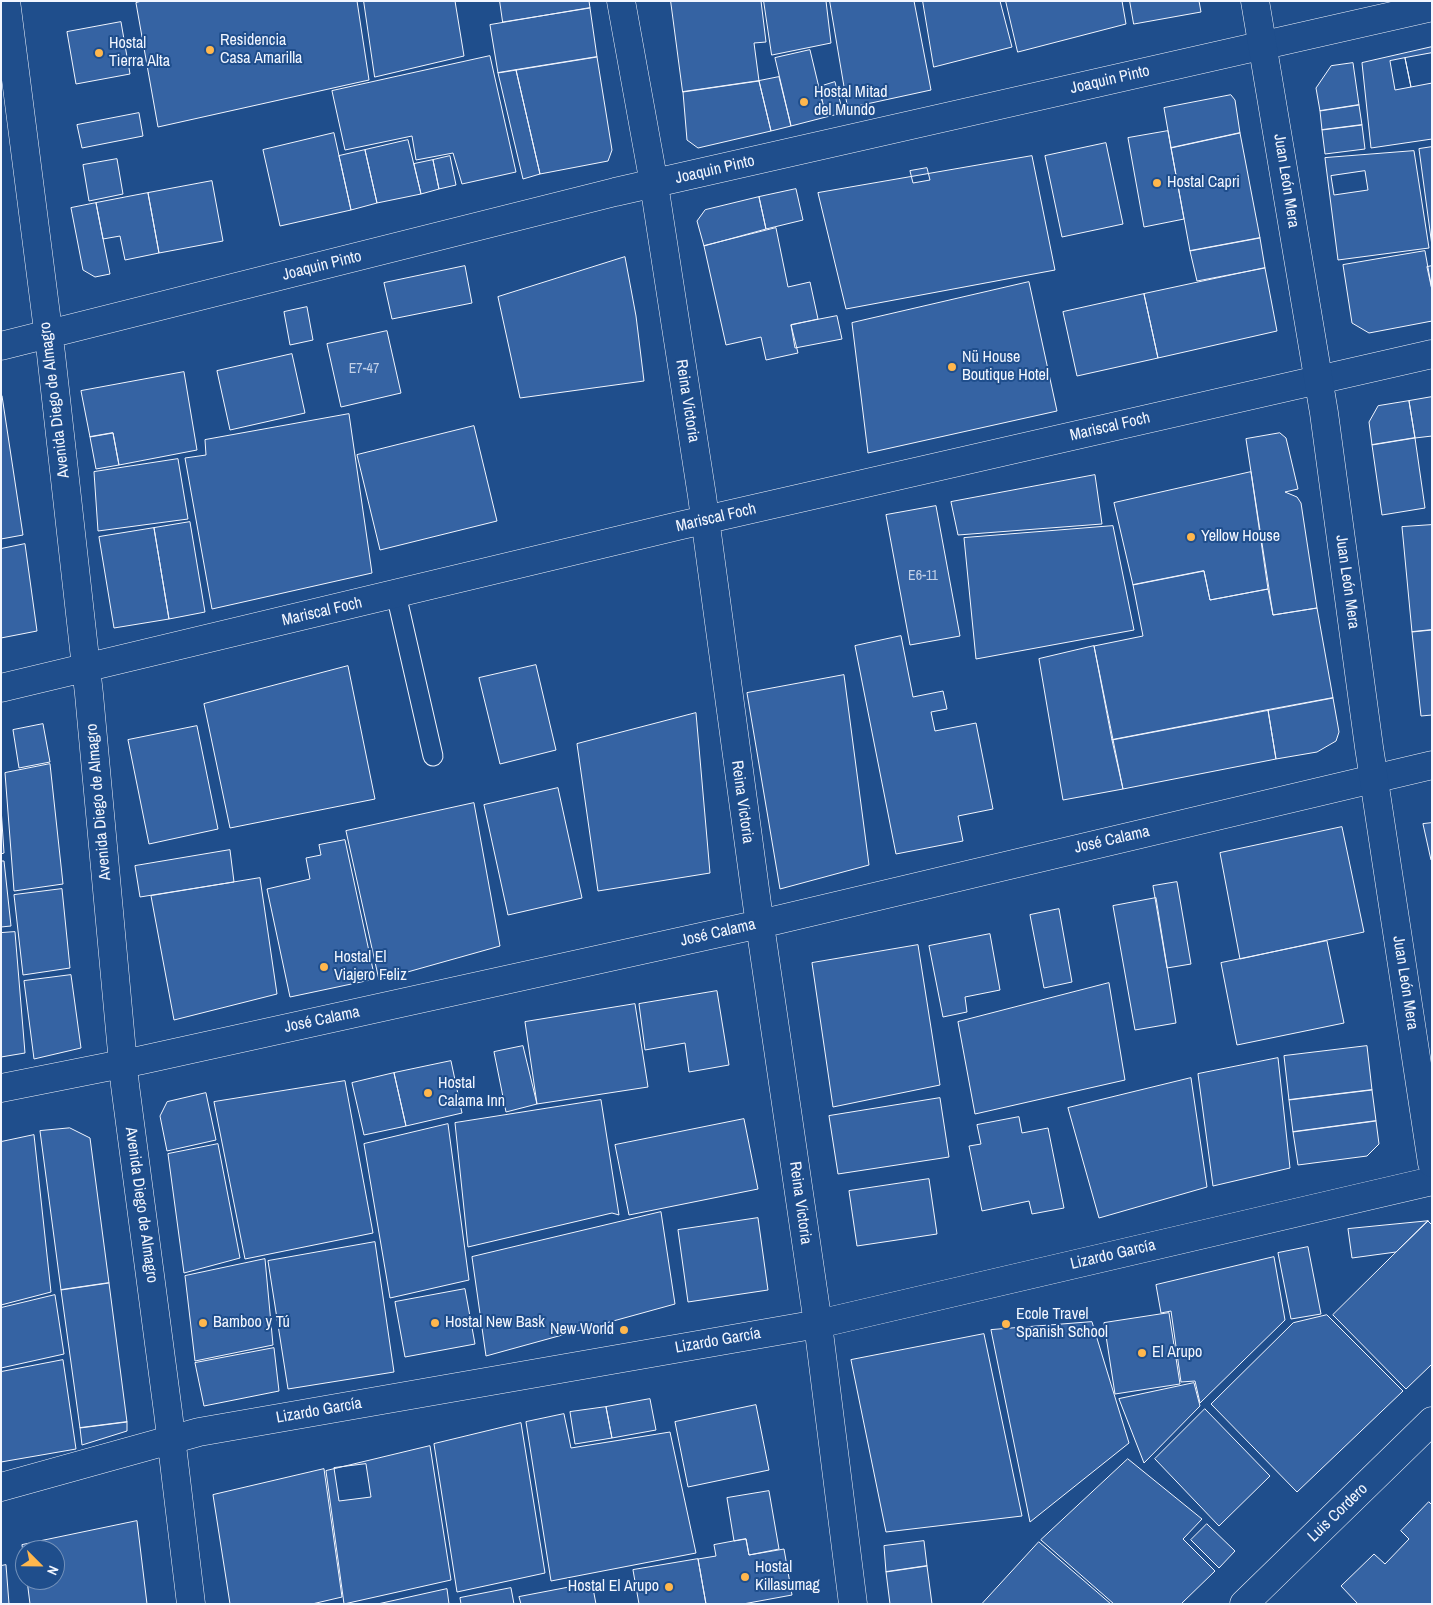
<!DOCTYPE html>
<meta charset="utf-8">
<style>
body{margin:0}
#map{position:relative;width:1433px;height:1605px;overflow:hidden;background:#1f4e8c;font-family:"Archivo Narrow",sans-serif}
canvas{display:block}
.frame{position:absolute;inset:0;border:2px solid #f2f6ff;pointer-events:none}
.north{position:absolute;left:15px;top:1540px;width:50px;height:50px;box-sizing:border-box;background:#1f4e8c;border:1px solid #7391ba;border-radius:50%;rotate:113deg;font-size:14px;font-weight:700;line-height:20px;text-align:center;color:#f2f6ff}
.north::after{content:'';display:block;margin:auto;width:18px;height:22px;background:#ffb74d;clip-path:polygon(50% 0,100% 100%,50% 72%,0 100%)}
</style>
<div id="map">
<canvas width="1433" height="1605"></canvas>
<div class="frame"></div>
<div class="north">N</div>
</div>
<script>
const context = document.querySelector('canvas').getContext('2d');
context.lineJoin = 'round';
function paint(path, color) { context.fillStyle = color; context.fill(path, 'evenodd'); }
function strokePath(path, color, width, dash) { context.strokeStyle = color; context.lineWidth = width; context.lineCap = dash ? 'butt' : 'round'; context.setLineDash(dash || []); context.stroke(path); }
function write(font, color, halo, rows, align = 'center') {
  context.font = font + ' "Archivo Narrow",sans-serif'; context.lineWidth = 4; context.setLineDash([]); context.textBaseline = 'middle'; context.strokeStyle = halo; context.fillStyle = color; for (const [text, x, y, turn = 0] of rows) {
    context.save(); context.translate(x, y); context.rotate((+turn || 0) * Math.PI / 180); context.textAlign = isNaN(turn) ? turn : align; if (halo) context.strokeText(text, 0, 0); context.fillText(text, 0, 0); context.restore();
  }
}
const building = new Path2D(`
 M142,1H357L369,80L158,127L136,3Z
 M364,1H455L464,56L375,77Z
 M500,1H589L590,8L503,22Z
 M671,1H761L766,42L754,43L759,81L683,92Z
 M764,1H826L831,43L772,55Z
 M830,1H914L931,90L848,108Z
 M923,1H1000L1012,47L934,67Z
 M1006,1H1122L1126,24L1018,52Z
 M1130,1H1199L1201,12L1134,24Z
 M590,8L597,57L498,73L490,25Z
 M121,22L130,74L76,84L67,32Z
 M1432,47V139L1371,148L1362,63Z
 M810,50L826,117L791,126L775,58Z
 M1432,53V83L1411,87L1405,58Z
 M490,56L516,172L462,184L453,153L416,160L412,136L345,150L332,91Z
 M597,57L612,150L608,161L540,174L516,70Z
 M1405,58L1411,87L1395,90L1390,61Z
 M1353,63L1359,105L1320,111L1316,88L1331,66Z
 M516,70L540,174L523,179L498,73Z
 M779,77L791,126L771,131L759,81Z
 M759,81L771,131L698,148L687,140L683,92Z
 M835,82L843,113L826,117L819,87Z
 M1231,95L1235,100L1240,133L1171,148L1164,108Z
 M1359,105L1362,125L1322,130L1320,111Z
 M139,113L143,136L82,148L77,125Z
 M1362,125L1365,149L1325,154L1322,130Z
 M1168,131L1184,219L1144,227L1128,138Z
 M334,133L351,210L280,226L263,150Z
 M1240,133L1260,238L1190,251L1171,148Z
 M408,140L421,194L377,203L365,150Z
 M1106,143L1123,224L1062,237L1045,156Z
 M1432,147V246L1419,149Z
 M365,150L377,203L351,210L339,156Z
 M1414,151L1429,248L1338,260L1325,158Z
 M450,156L456,185L439,189L433,160Z
 M1032,156L1055,270L846,309L818,193Z
 M117,159L123,194L89,201L83,165Z
 M433,160L439,189L421,194L414,164Z
 M927,168L930,180L913,183L910,171Z
 M1365,171L1368,190L1334,195L1331,176Z
 M212,181L223,241L159,253L148,193Z
 M796,189L803,220L766,229L759,197Z
 M148,193L159,253L125,260L120,236L103,239L96,203Z
 M759,197L766,229L704,246L697,221L705,210Z
 M96,203L110,274L95,277L83,270L71,208Z
 M776,228L788,287L810,282L818,319L791,325L798,353L766,360L761,337L726,345L704,246Z
 M1260,238L1265,268L1197,281L1190,251Z
 M1425,251L1432,290V321L1369,333L1352,323L1343,265Z
 M625,257L636,316L644,381L520,398L498,297Z
 M465,266L472,303L392,319L384,283Z
 M1432,266V290L1427,267Z
 M1265,268L1277,331L1158,358L1144,294Z
 M1029,282L1057,411L868,453L852,323Z
 M1144,294L1158,358L1077,376L1063,312Z
 M307,307L313,340L290,345L284,312Z
 M837,316L842,339L795,348L791,325Z
 M387,331L401,393L341,407L327,344Z
 M292,354L305,413L230,430L217,371Z
 M184,372L197,450L119,465L113,433L90,437L81,391Z
 M2,396L23,535L1,539V396Z
 M1432,397V436L1415,438L1409,401Z
 M1409,401L1415,438L1372,445L1369,422L1378,406Z
 M349,414L372,573L212,609L185,458L206,455L205,440Z
 M474,426L497,521L380,550L357,455Z
 M113,433L119,465L96,469L90,437Z
 M1280,433L1286,438L1298,489L1285,492L1297,497L1301,503L1317,608L1273,615L1246,439Z
 M1415,438L1425,508L1382,515L1372,445Z
 M178,459L188,519L98,531L94,472Z
 M1251,472L1268,589L1210,600L1204,571L1133,585L1114,503Z
 M1095,475L1102,524L958,535L951,502Z
 M936,506L960,636L910,645L886,515Z
 M190,522L205,612L169,619L154,528Z
 M1432,525V630L1412,632L1402,527Z
 M1113,526L1134,630L976,659L964,538Z
 M154,528L169,619L114,628L99,537Z
 M25,544L37,631L1,638V549Z
 M1204,571L1210,600L1268,589L1273,615L1317,608L1333,698L1112,740L1094,646L1143,636L1133,585Z
 M1432,630V715L1421,716L1412,632Z
 M901,636L913,697L943,691L947,709L931,712L935,731L976,723L993,809L958,816L963,841L896,854L855,646Z
 M1094,646L1123,789L1063,800L1039,659Z
 M536,665L556,750L500,764L479,678Z
 M348,666L375,799L230,828L204,704Z
 M844,675L869,865L780,889L747,693Z
 M1333,698L1339,732L1336,741L1317,752L1276,759L1268,710Z
 M1268,710L1276,759L1123,789L1112,740Z
 M696,713L710,873L598,891L577,744Z
 M43,724L50,762L19,768L13,730Z
 M197,726L218,829L149,844L128,740Z
 M50,764L63,884L14,891L5,773Z
 M558,788L582,898L508,915L484,805Z
 M474,803L500,946L379,980L346,831Z
 M1,808L4,853L1,854Z
 M1432,823V860H1431L1423,824Z
 M1342,827L1364,932L1240,959L1220,853Z
 M345,840L375,979L290,997L267,889L310,879L306,858L321,855L319,845Z
 M230,850L234,882L140,897L135,866Z
 M1,861H4L11,926L1,927Z
 M260,878L277,994L174,1020L151,896Z
 M1177,882L1191,964L1167,968L1153,886Z
 M62,889L70,968L23,975L14,895Z
 M1156,898L1176,1023L1135,1030L1113,906Z
 M1059,909L1072,982L1044,988L1030,915Z
 M15,932L25,1053L1,1057V933Z
 M990,934L1000,990L965,997L967,1012L943,1017L929,946Z
 M1327,941L1344,1023L1237,1045L1221,963Z
 M918,945L940,1085L833,1107L812,963Z
 M71,975L81,1048L34,1059L24,981Z
 M1109,983L1125,1080L975,1114L958,1022Z
 M717,991L729,1065L689,1072L685,1043L645,1050L639,1004Z
 M635,1004L648,1087L537,1104L525,1022Z
 M523,1046L537,1104L506,1112L494,1052Z
 M1367,1046L1372,1090L1289,1100L1284,1056Z
 M1278,1058L1290,1168L1213,1186L1198,1074Z
 M451,1061L462,1113L406,1126L394,1073Z
 M394,1073L406,1126L364,1135L352,1083Z
 M1191,1078L1207,1187L1099,1218L1068,1108Z
 M345,1081L373,1233L245,1259L214,1102Z
 M1372,1090L1376,1121L1293,1132L1289,1100Z
 M206,1093L216,1140L167,1151L160,1116L167,1102Z
 M940,1098L949,1157L838,1174L829,1116Z
 M601,1100L619,1215L612,1213L468,1247L455,1123Z
 M1019,1117L1022,1133L1048,1128L1064,1208L1032,1214L1029,1201L982,1211L969,1146L981,1144L977,1125Z
 M744,1119L758,1189L629,1215L615,1145Z
 M1376,1121L1379,1144L1367,1156L1298,1165L1293,1132Z
 M448,1124L469,1280L390,1298L364,1144Z
 M70,1128L90,1138L109,1283L61,1290L40,1131Z
 M34,1135L51,1292L1,1305V1142Z
 M218,1144L240,1258L184,1273L168,1154Z
 M929,1179L937,1234L857,1246L849,1191Z
 M661,1212L675,1304L486,1356L472,1257Z
 M758,1218L768,1290L688,1302L678,1230Z
 M1428,1221L1432,1225V1364L1406,1389L1333,1315Z
 M1428,1221L1396,1252L1352,1258L1348,1229Z
 M375,1242L394,1372L288,1389L268,1261Z
 M1308,1247L1321,1314L1291,1319L1278,1253Z
 M1274,1257L1285,1320L1200,1403L1195,1381L1181,1382L1171,1311L1161,1313L1156,1285Z
 M265,1259L273,1345L195,1361L185,1276Z
 M109,1283L127,1422L80,1428L61,1290Z
 M465,1289L475,1344L405,1357L395,1302Z
 M55,1295L64,1354L1,1368V1308Z
 M1169,1313L1180,1384L1115,1394L1104,1323Z
 M1327,1315L1403,1391L1297,1492L1211,1404L1293,1323Z
 M1092,1322L1129,1443L1030,1522L991,1330Z
 M984,1334L1022,1516L886,1532L851,1360Z
 M274,1348L279,1391L204,1406L195,1363Z
 M63,1360L76,1449L1,1462V1372Z
 M1194,1383L1200,1406L1144,1463L1119,1399Z
 M650,1399L656,1430L612,1438L606,1407Z
 M756,1405L769,1470L688,1487L675,1422Z
 M606,1407L612,1438L575,1444L570,1412Z
 M1205,1409L1270,1476L1219,1526L1155,1459Z
 M564,1414L571,1448L670,1432L696,1553L551,1581L526,1422Z
 M127,1422V1431L82,1445L80,1428Z
 M521,1423L545,1573L457,1592L434,1444Z
 M430,1446L451,1580L344,1604L326,1471Z
 M1128,1459L1202,1519L1183,1539L1215,1571L1181,1604H1114L1041,1540Z
 M366,1464L371,1497L339,1501L334,1468Z
 M324,1469L342,1597L312,1604H230L213,1495Z
 M769,1491L779,1549L749,1555L746,1539L734,1541L727,1498Z
 M1429,1502L1432,1505V1604H1358L1341,1586L1374,1554L1385,1564L1409,1539L1401,1531Z
 M137,1521L147,1604H30L27,1580H55V1550H25V1566L22,1545Z
 M1207,1524L1235,1551L1219,1568L1191,1540Z
 M746,1539L749,1555L784,1549L792,1595L743,1604H706L698,1559L716,1556L714,1545Z
 M924,1541L927,1566L886,1572L884,1546Z
 M1039,1542L1111,1604H982Z
 M698,1559L706,1604H639L633,1570Z
 M6,1565L9,1604H1V1566Z
 M927,1566L932,1604H890L886,1572Z
 M592,1583L596,1604H521L519,1597Z
 M511,1588L514,1604H461L460,1598Z
 M447,1589L449,1604H378Z`);
const lane = new Path2D(`
 M396,594L433,756`);
const street = new Path2D(`
 M6,1L51,354L89,694L125,1085L168,1412L191,1604
 M621,1L654,184L702,496L757,904L818,1324L853,1604
 M1,346L615,192L1432,7
 M1,688L678,526L1432,354
 M1,1088L142,1060L760,924L1432,765
 M1,1487L199,1432L818,1324L1432,1181
 M1244,1604L1432,1421`);
const secondary = new Path2D(`
 M1255,1L1324,413L1369,747L1432,1163`);
const markers = [
 [210,50,5,"#ffb74d"],
 [99,53,5,"#ffb74d"],
 [804,102,5,"#ffb74d"],
 [1157,183,5,"#ffb74d"],
 [952,367,5,"#ffb74d"],
 [1191,537,5,"#ffb74d"],
 [324,967,5,"#ffb74d"],
 [428,1093,5,"#ffb74d"],
 [203,1323,5,"#ffb74d"],
 [435,1323,5,"#ffb74d"],
 [1006,1324,5,"#ffb74d"],
 [624,1330,5,"#ffb74d"],
 [1142,1353,5,"#ffb74d"],
 [745,1577,5,"#ffb74d"],
 [669,1587,5,"#ffb74d"]
];
const numberNames = [
 ["E7-47",364,369],
 ["E6-11",923,576]
];
const poiNames = [
 ["Residencia",220,41],
 ["Casa Amarilla",220,59],
 ["Hostal",109,44],
 ["Tierra Alta",109,62],
 ["Hostal Mitad",814,93],
 ["del Mundo",814,111],
 ["Hostal Capri",1167,183],
 ["Nü House",962,358],
 ["Boutique Hotel",962,376],
 ["Yellow House",1201,537],
 ["Hostal El",334,958],
 ["Viajero Feliz",334,976],
 ["Hostal",438,1084],
 ["Calama Inn",438,1102],
 ["Ecole Travel",1016,1315],
 ["Spanish School",1016,1333],
 ["Bamboo y Tú",213,1323],
 ["Hostal New Bask",445,1323],
 ["New World",614,1330,"right"],
 ["El Arupo",1152,1353],
 ["Hostal",755,1568],
 ["Killasumag",755,1586],
 ["Hostal El Arupo",659,1587,"right"]
];
const streetNames = [
 ["Joaquin Pinto",1110,80,-13],
 ["Joaquin Pinto",715,170,-13],
 ["Juan León Mera",1286,181,81],
 ["Joaquin Pinto",322,266,-14],
 ["Avenida Diego de Almagro",55,400,-97],
 ["Reina Victoria",687,401,81],
 ["Mariscal Foch",1110,427,-13],
 ["Mariscal Foch",716,518,-13],
 ["Juan León Mera",1347,582,82],
 ["Mariscal Foch",322,612,-13],
 ["Avenida Diego de Almagro",99,802,-95],
 ["Reina Victoria",742,802,82],
 ["José Calama",1112,840,-13],
 ["José Calama",718,933,-13],
 ["Juan León Mera",1405,983,81],
 ["José Calama",322,1020,-12],
 ["Reina Victoria",800,1203,82],
 ["Avenida Diego de Almagro",141,1205,82],
 ["Lizardo García",1113,1255,-13],
 ["Lizardo García",718,1341,-10],
 ["Lizardo García",319,1411,-10],
 ["Luis Cordero",1338,1513,-44]
];
paint(building, '#3563a3');
strokePath(building, '#f2f6ff', 1);
strokePath(lane, '#f2f6ff', 21);
strokePath(street, '#f2f6ff', 29);
strokePath(secondary, '#f2f6ff', 29);
strokePath(lane, '#1f4e8c', 19);
strokePath(street, '#1f4e8c', 28);
strokePath(secondary, '#1f4e8c', 28);
for (const [x, y, r, color] of markers) { const dot = new Path2D(); dot.arc(x, y, r, 0, 2 * Math.PI); context.fillStyle = color; context.fill(dot); strokePath(dot, '#1f4e8c', 2); }
write('14px', '#c3d1e8', null, numberNames);
write('16px', '#f2f6ff', '#1f4e8c', poiNames, 'left');
write('16px', '#f2f6ff', '#1f4e8c', streetNames);
</script>
